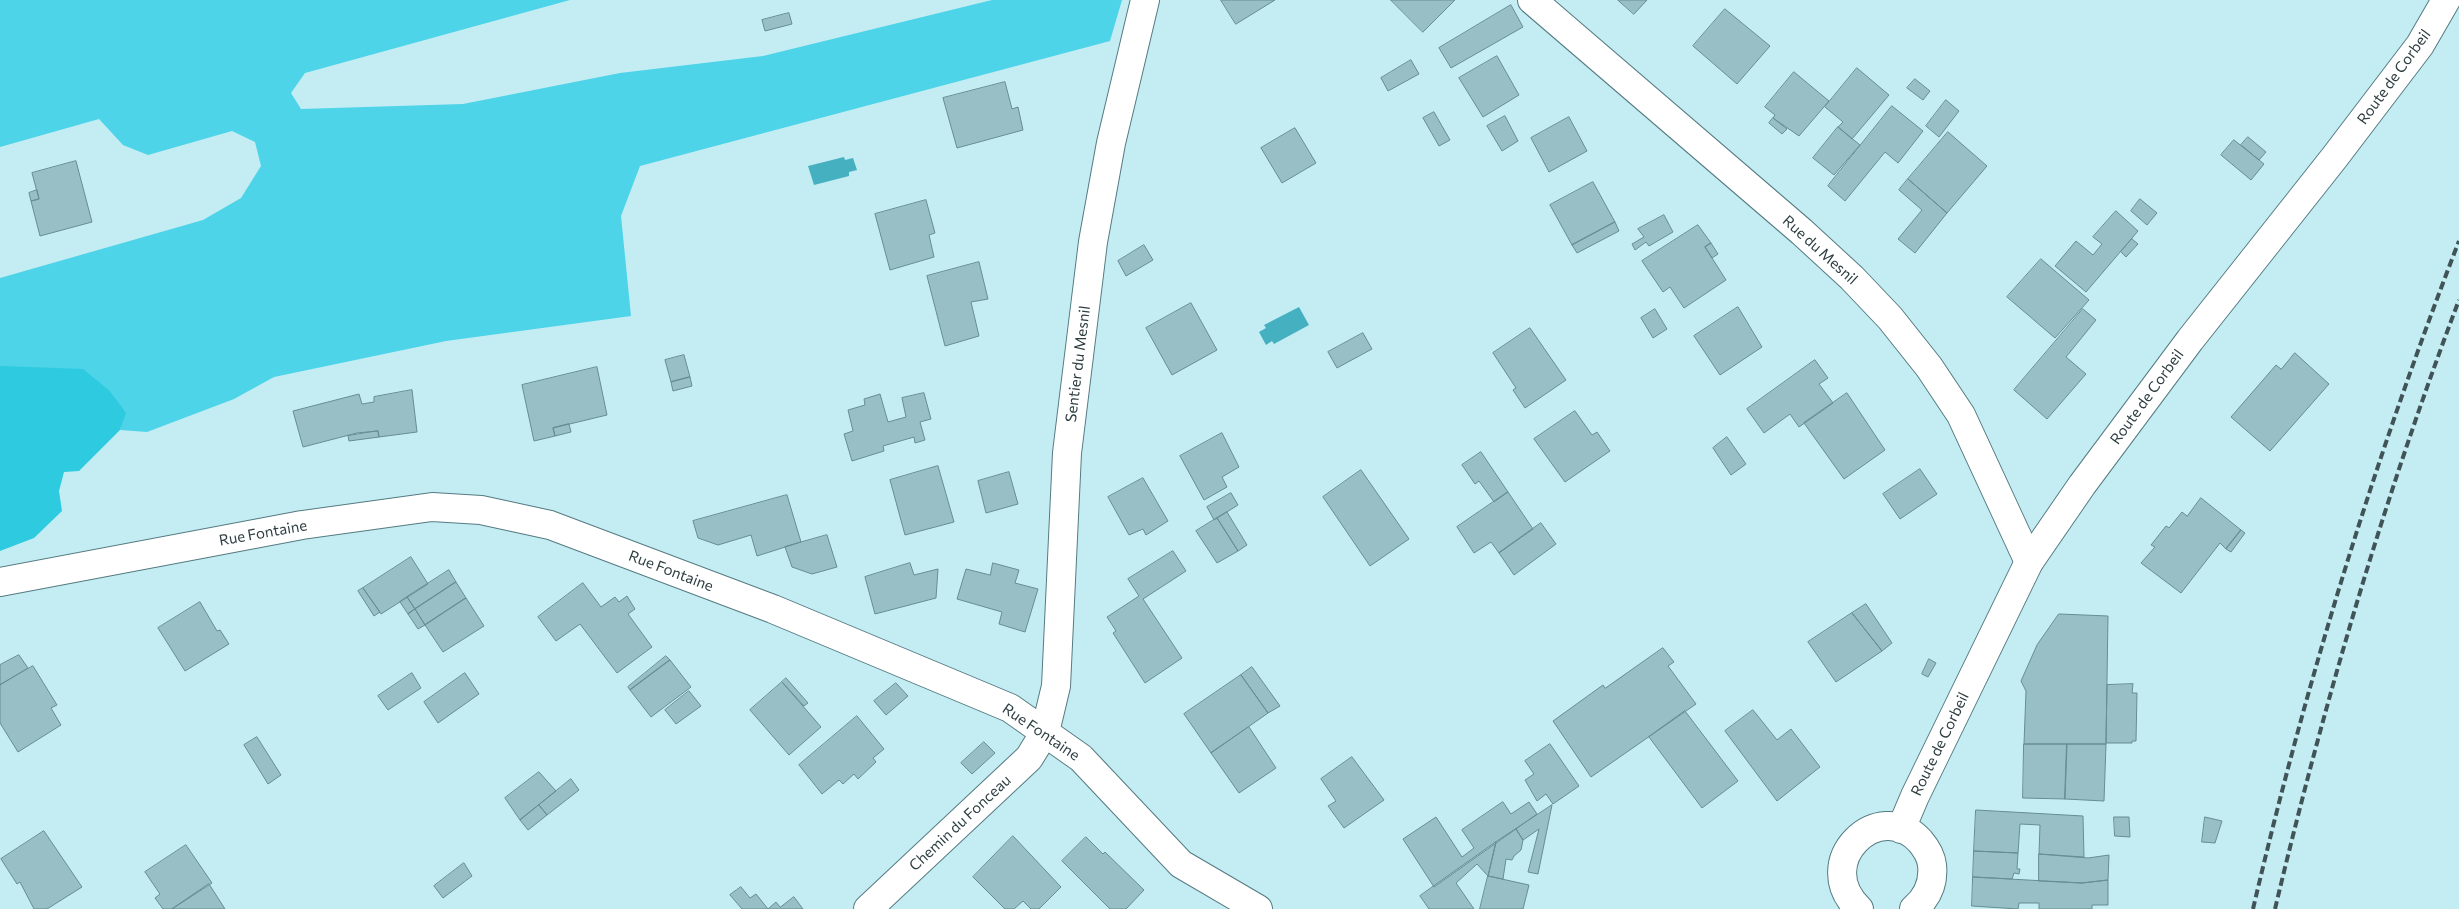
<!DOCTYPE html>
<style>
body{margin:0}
canvas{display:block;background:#c3ecf3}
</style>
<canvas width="2459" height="909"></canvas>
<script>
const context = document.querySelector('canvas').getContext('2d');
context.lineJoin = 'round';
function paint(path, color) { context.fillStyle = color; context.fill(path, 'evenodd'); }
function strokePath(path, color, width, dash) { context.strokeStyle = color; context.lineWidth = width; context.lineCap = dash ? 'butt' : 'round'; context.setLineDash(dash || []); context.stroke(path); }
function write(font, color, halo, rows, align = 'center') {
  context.font = font + ' Commissioner,sans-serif'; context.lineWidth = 4.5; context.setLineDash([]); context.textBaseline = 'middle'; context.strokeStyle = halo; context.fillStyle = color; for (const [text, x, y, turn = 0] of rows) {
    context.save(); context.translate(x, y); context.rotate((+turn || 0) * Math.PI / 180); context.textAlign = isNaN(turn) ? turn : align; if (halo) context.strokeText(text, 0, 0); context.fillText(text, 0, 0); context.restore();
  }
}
const green = new Path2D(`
 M0,0H570L305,73L291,93L301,109L463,104L620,73L763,56L992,0H1122L1110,41L640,166L621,216L631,316L446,341L274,377L234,399L147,432L120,430L125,413L111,392L0,366V278L203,220L241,198L261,166L255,142L232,131L148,155L123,145L99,119L0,147Z`);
const forest = new Path2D(`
 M0,366L83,369L111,392L126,413L120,430L79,471L64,472L59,491L62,511L34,538L0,551Z`);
const water = new Path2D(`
 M844,157L845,160L853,158L857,170L849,172V176L814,185L808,166Z
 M1299,307L1309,325L1274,344L1272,341L1266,345L1259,332L1266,328L1264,325Z`);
const building = new Path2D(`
 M1221,0H1275L1236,24Z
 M1391,0H1455L1423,32Z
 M1618,0H1647L1634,14Z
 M1511,5L1523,27L1451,68L1439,48Z
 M1725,9L1770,46L1737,84L1693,46Z
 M789,13L792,24L765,31L762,20Z
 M1497,56L1519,95L1483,117L1459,78Z
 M1411,60L1419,74L1388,91L1381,78Z
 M1857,68L1889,95L1852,139L1838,127L1843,122L1825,107Z
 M1794,72L1829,101L1799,136L1773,118L1775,115L1765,107Z
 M1915,79L1930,91L1923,100L1907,88Z
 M1005,82L1012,109L1018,107L1023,130L957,148L943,98Z
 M1946,100L1959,111L1939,137L1926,126Z
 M1892,106L1923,131L1898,163L1885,152L1845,201L1828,186Z
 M1434,112L1450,140L1439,146L1423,118Z
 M1505,116L1518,141L1502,151L1487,126Z
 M1569,117L1587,151L1549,172L1531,138Z
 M1773,118L1787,129L1782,134L1769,123Z
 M1838,127L1860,145L1834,175L1813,158Z
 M1295,128L1316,163L1282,183L1261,148Z
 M1948,132L1987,166L1947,213L1908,179Z
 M2248,137L2266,152L2259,160L2241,145Z
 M2234,140L2264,164L2251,180L2221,155Z
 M76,161L92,222L40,236L31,201L39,199L32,173Z
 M1908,179L1947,213L1915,253L1898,239L1922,210L1899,190Z
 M1593,182L1615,222L1572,245L1550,205Z
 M37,190L39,199L31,201L29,193Z
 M2140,199L2157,213L2147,225L2131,211Z
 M926,200L935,233L929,235L934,257L890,270L875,214Z
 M2116,211L2138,231L2086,292L2055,266L2076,241L2093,255L2102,244L2093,237Z
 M1664,215L1673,232L1649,246L1646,242L1635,250L1632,244L1644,237L1638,229Z
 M1615,222L1619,231L1577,253L1572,245Z
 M1698,225L1711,243L1705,247L1726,280L1684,308L1670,287L1663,292L1642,261Z
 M2132,239L2138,244L2126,257L2121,252Z
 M1711,243L1718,254L1712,258L1705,247Z
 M1144,245L1153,260L1126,276L1118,261Z
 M2041,259L2089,300L2055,338L2007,297Z
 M979,262L988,299L971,302L979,336L945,346L927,276Z
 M1191,303L1217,350L1172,375L1146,328Z
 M1738,307L1762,347L1720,375L1694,336Z
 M1655,309L1667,329L1653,338L1641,318Z
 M2083,309L2096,320L2066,357L2086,374L2047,419L2014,390Z
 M1530,328L1566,380L1525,408L1513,390L1516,388L1493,353Z
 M1363,333L1372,349L1337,368L1328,352Z
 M2295,353L2329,384L2270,451L2231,417L2276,365L2281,369Z
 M684,355L690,377L671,382L665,360Z
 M1815,360L1828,378L1819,384L1833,403L1799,427L1790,414L1764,433L1747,409Z
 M597,367L607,415L553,428L555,436L534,441L522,385Z
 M690,377L692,386L673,391L671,382Z
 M412,390L417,432L379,437L378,431L357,433L303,447L293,411L359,394L362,404L374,402V397Z
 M924,393L931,419L920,422L925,440L915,443L914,437L883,446L884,451L852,461L844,434L853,431L848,410L865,405L864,399L880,394L888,422L906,417L902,398Z
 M1847,393L1885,450L1844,479L1804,423Z
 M1575,411L1592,435L1597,432L1610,451L1565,482L1534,439Z
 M569,424L571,432L555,436L553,428Z
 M378,431L379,437L349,441L348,436Z
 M1222,433L1239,467L1222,477L1227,487L1204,500L1180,456Z
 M1727,437L1746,464L1731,475L1713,448Z
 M1481,452L1508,492L1494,502L1479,481L1475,484L1462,465Z
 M938,466L954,522L905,535L890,480Z
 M1920,469L1937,494L1900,519L1883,494Z
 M1361,470L1409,539L1370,566L1323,497Z
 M1009,472L1018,504L986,513L978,481Z
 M1143,478L1168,521L1146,535L1143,529L1129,535L1108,497Z
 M1508,492L1533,529L1499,553L1491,542L1474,553L1457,527Z
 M1231,493L1238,505L1214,520L1207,507Z
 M787,495L801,542L757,556L751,535L718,545L698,538L693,521Z
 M2201,498L2241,530L2226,549L2220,543L2181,593L2141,563L2155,547L2151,545L2166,526L2169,528L2182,512L2187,516Z
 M1227,512L1247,545L1238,551L1217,518Z
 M1217,518L1238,551L1217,563L1196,531Z
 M1541,523L1556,544L1514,575L1499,553Z
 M2241,530L2245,533L2231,552L2226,549Z
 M827,535L837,567L812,574L792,567L785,547Z
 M1173,551L1186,571L1143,599L1182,658L1145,683L1113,633L1116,631L1107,617L1139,596L1128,579Z
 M411,557L428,584L381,614L363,588Z
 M910,563L914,575L938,569L936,598L875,614L865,577Z
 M993,563L1019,570L1015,583L1038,589L1025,632L999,624L1002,612L957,599L966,569L990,575Z
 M449,570L456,582L415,609L407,597Z
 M456,582L466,598L425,625L415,609Z
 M583,583L601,607L615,597L619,602L627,596L635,609L628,614L652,647L617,673L580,624L556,641L538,617Z
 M363,588L380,612L374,616L358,591Z
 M407,597L415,609L408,614L400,602Z
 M466,598L484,626L443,652L425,625Z
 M200,602L217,631L220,630L229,644L185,671L158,628Z
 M1866,604L1892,643L1882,651L1852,613Z
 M415,609L425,625L418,629L408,614Z
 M1852,613L1882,651L1836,682L1808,642Z
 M2059,614L2108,616L2106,744H2024L2026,691L2021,681L2037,645Z
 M1663,648L1674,662L1668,666L1696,704L1591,777L1553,721L1603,685L1605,688Z
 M19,655L28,668L0,685V665Z
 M666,656L670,660L630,690L628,687Z
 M1929,659L1936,663L1928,677L1922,674Z
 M670,660L691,687L651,717L630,690Z
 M33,666L57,705L51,708L61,725L18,752L0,723V685Z
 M1252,667L1280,706L1268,713L1241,675Z
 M412,673L421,688L388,710L378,696Z
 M465,673L479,694L438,723L424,702Z
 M1241,675L1268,713L1211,753L1184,714Z
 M786,678L808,703L804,706L782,682Z
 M782,682L821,727L789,755L750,710Z
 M896,683L908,696L886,715L874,701Z
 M2133,684L2132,693H2137L2136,741H2132V743H2106L2107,685Z
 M689,691L701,706L676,724L665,710Z
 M1753,710L1777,740L1791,729L1820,767L1777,801L1725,731Z
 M1685,711L1738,781L1702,808L1649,737Z
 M857,716L884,749L873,758L876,762L858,779L854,774L843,784L839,780L822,794L799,765Z
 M1249,727L1276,768L1239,793L1211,753Z
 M257,737L281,775L268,784L244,745Z
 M984,742L995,753L972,774L961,763Z
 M1550,744L1579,786L1553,804L1546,794L1537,801L1525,780L1534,774L1525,761Z
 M2024,744H2067L2065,799L2023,798Z
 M2067,744H2106L2104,801L2065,799Z
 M1352,757L1384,800L1344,828L1328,806L1336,801L1321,779Z
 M539,772L556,791L520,820L505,798Z
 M571,779L579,790L547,815L539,805Z
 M1503,802L1511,814L1529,802L1537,814L1434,887L1403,839L1436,817L1462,857L1474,848L1462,830Z
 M539,805L547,815L528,830L520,820Z
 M1552,805L1538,874L1528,872L1539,829L1523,840L1516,829Z
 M1976,810L2083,816L2084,857L2039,854L2040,825L2020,824L2018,853L1974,851Z
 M2114,817H2129L2130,837L2115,836Z
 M2205,817L2222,821L2215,843L2202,842Z
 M1516,829L1523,840L1521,850L1514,856L1512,860L1506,859L1503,879L1488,876L1496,842Z
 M44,831L82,887L47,909H34L20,882L17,884L1,859Z
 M1013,836L1061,887L1039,909H1031L1023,901L1014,909H1005L973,877Z
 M1086,837L1103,854L1105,852L1144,890L1126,909H1110L1062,861Z
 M1496,842L1488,876L1477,864L1456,883L1474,909H1429L1420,896Z
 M186,845L212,883L172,909H163L155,898L160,894L145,872Z
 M1974,851L2018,853L2017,869H2020L2019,874L2014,873L2012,879L1973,877Z
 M2039,854L2088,858L2109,855L2108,880L2082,883L2039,881Z
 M464,863L472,876L443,898L434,886Z
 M1488,876L1529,885L1523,909H1480Z
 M1973,877L2082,883L2108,880V905H2092V909H2039V903H2019L2018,909L1972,906Z
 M209,884L225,909H172Z
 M741,887L750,898L756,894L768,909H742L730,895Z
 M794,897L803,909H768L776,902L780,907Z`);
const street = new Path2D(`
 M1532,0L1802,232L1852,278L1890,318L1929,367L1961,415L2029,562
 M0,582L302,525L432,507L481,510L550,525L773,609L1010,708L1081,758L1181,864L1258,909
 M868,909L1029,758L1045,732L1056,686L1067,453L1093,242L1111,143L1145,0`);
const secondary = new Path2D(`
 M1901,829L1915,796L2029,562L2082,485L2190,340L2334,158L2420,45L2446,0
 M1859,909C1810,862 1879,796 1920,841C1926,848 1931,856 1932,865C1934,883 1928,897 1914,909`);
const rail = new Path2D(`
 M2253,909C2306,682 2375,458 2459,241
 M2275,909C2324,703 2384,498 2459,300`);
const streetNames = [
 ["Route de Corbeil",2394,77,-54],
 ["Rue du Mesnil",1820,250,42],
 ["Sentier du Mesnil",1078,364,-83],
 ["Route de Corbeil",2147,397,-54],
 ["Rue Fontaine",263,533,-10],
 ["Rue Fontaine",671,571,21],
 ["Rue Fontaine",1041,732,34],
 ["Route de Corbeil",1940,744,-64],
 ["Chemin du Fonceau",960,823,-43]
];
paint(green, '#4dd4e8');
paint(forest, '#2ecadf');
paint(water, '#44b0c0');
paint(building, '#97bfc5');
strokePath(building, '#668d93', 1);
strokePath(street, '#557b81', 30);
strokePath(secondary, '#557b81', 30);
strokePath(street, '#fff', 28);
strokePath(secondary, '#fff', 28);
strokePath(rail, '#405356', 4, [8, 4]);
write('15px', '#2e3e41', '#fff', streetNames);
</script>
